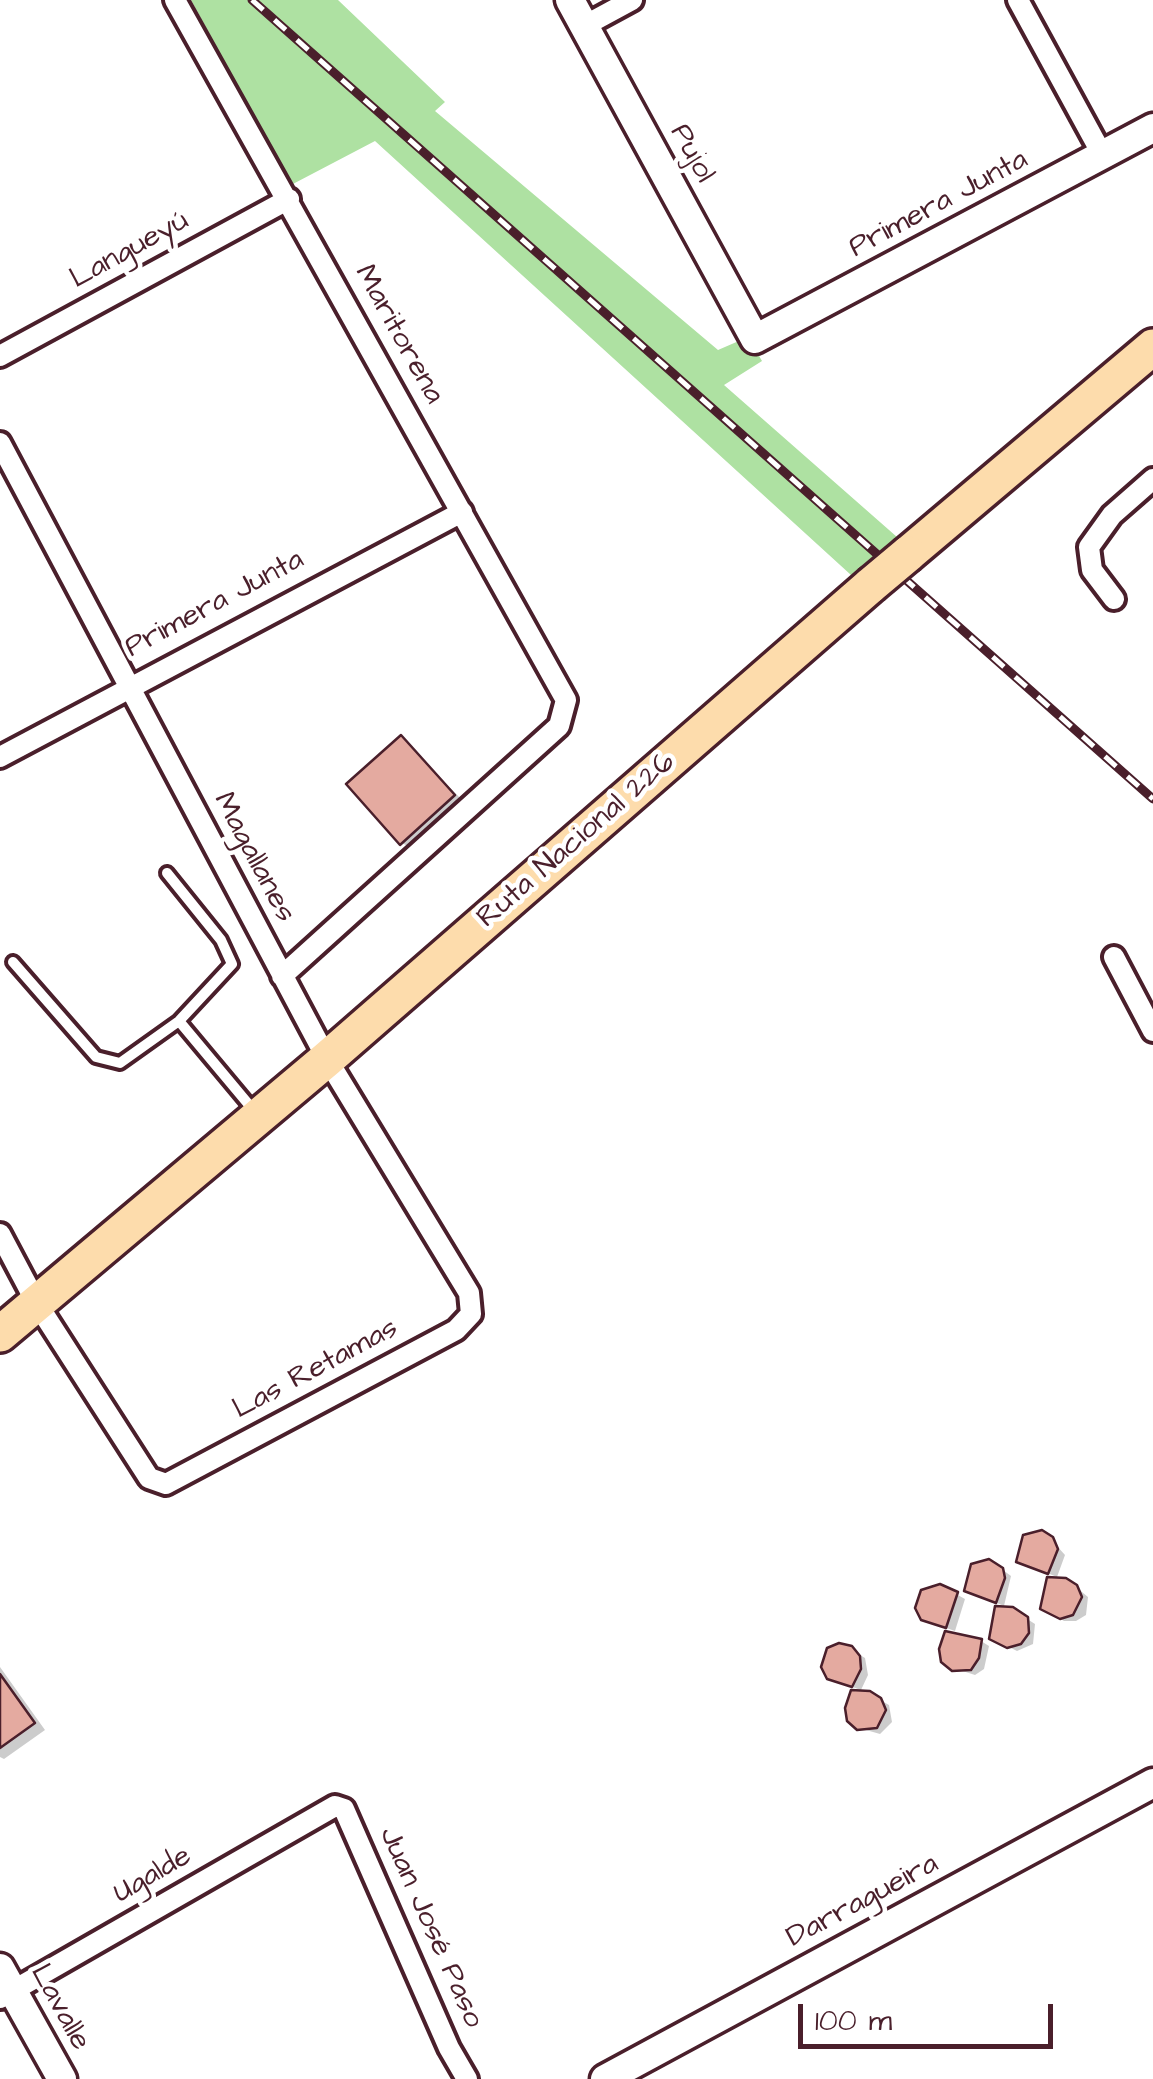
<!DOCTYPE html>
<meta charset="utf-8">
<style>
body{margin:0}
#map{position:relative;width:1153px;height:2079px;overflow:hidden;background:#fff;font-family:"Architects Daughter",sans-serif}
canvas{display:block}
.scale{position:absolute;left:798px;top:2004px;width:255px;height:45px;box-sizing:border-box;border:5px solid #4a1f2b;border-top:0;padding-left:12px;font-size:30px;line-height:35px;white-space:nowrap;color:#4a1f2b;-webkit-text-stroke:8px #fff;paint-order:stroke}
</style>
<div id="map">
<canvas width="1153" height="2079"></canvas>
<div class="scale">100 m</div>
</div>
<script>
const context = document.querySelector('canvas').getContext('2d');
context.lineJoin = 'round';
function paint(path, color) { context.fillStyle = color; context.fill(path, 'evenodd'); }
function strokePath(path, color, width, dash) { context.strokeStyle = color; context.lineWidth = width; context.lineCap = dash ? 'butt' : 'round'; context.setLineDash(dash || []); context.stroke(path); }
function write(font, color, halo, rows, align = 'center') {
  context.font = font + ' "Architects Daughter",sans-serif'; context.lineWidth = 9; context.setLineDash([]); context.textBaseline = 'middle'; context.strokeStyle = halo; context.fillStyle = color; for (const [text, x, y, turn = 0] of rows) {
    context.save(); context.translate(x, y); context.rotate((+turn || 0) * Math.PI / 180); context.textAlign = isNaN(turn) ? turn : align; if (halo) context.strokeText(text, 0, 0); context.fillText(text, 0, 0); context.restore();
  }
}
const green = new Path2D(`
 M191,0H338L445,102L435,111L718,350L748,337L762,361L724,385L897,537L851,575L375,141L291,185Z`);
const shadow = new Path2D(`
 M401,738L464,802L413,849L402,843Z
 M1047,1535L1065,1555L1057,1577L1028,1565Z
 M977,1563L995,1564L1011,1576L1004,1606L967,1590L969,1571Z
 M1071,1583L1088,1597L1086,1615L1076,1621H1064L1043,1608Z
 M956,1594L965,1599L955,1631L929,1622Z
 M1013,1610L1035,1624L1033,1644L1017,1651L991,1638Z
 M981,1641L989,1646L984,1669L975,1675L947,1666Z
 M845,1646L865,1658L868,1675L861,1690L838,1682Z
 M0,1667L45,1730L4,1759L0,1757Z
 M869,1694L889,1705L892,1722L880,1734L859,1728Z`);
const building = new Path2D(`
 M401,735L455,795L400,845L346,784Z
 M1042,1530L1053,1537L1058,1549L1048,1574L1016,1562L1023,1535Z
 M989,1559L1003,1568L1005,1578L996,1603L964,1591L971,1564Z
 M1047,1577L1066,1578L1077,1585L1082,1597L1073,1615L1060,1619L1040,1609Z
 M940,1584L958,1592L946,1628L921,1620L915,1608L921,1590Z
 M995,1606L1013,1607L1028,1617L1029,1633L1021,1644L1007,1648L989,1639Z
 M945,1631L982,1639L979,1658L971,1670L952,1671L941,1662L939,1649Z
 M839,1643L852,1646L860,1656L861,1669L852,1687L827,1679L821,1667L827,1648Z
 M0,1674L35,1723L0,1748Z
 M851,1690L870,1691L881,1698L886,1710L877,1728L857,1730L847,1721L845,1708Z`);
const lane = new Path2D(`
 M13,962L96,1057L120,1063L179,1021L232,964L221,940L167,873
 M179,1021L255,1112`);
const street = new Path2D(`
 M175,0L566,700L559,726L282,976
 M1018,0L1103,156
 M584,26L632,0
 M0,356L289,199
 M0,443L327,1059L469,1293L471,1314L456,1330L166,1484L149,1478L36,1302L0,1234
 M1114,599L1092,570L1089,547L1112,515L1153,479
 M0,757L462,512
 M1114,957L1153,1031
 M0,1998L335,1806L344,1809L449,2048L467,2079`);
const secondary = new Path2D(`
 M570,0L755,339L1153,128
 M0,1968L62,2079
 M605,2079L1153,1783`);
const highway = new Path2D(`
 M908,554L1153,347
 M0,1334L327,1059L871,585`);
const rail = new Path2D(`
 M252,0L1153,799`);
const highwayBridge = new Path2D(`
 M871,585L908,554`);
const streetNames = [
 ["Pujol",691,154,61],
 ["Primera Junta",939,205,-28],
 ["Langueyú",130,251,-29],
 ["Maritorena",398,335,61],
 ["Primera Junta",215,605,-28],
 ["Ruta Nacional 226",577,841,-41],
 ["Magallanes",253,858,62],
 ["Las Retamas",316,1370,-28],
 ["Ugalde",153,1876,-30],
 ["Darragueira",863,1902,-28],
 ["Juan José Paso",430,1928,66],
 ["Lavalle",59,2008,61]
];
paint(green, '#aee1a2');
paint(shadow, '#0003');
paint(building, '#e4aaa0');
strokePath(building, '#4a1f2b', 2.5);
strokePath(lane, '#4a1f2b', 18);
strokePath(street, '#4a1f2b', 28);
strokePath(secondary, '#4a1f2b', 35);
strokePath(highway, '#4a1f2b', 42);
strokePath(lane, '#fff', 10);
strokePath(street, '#fff', 20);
strokePath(secondary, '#fff', 28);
strokePath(highway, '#fddcac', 35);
strokePath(rail, '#4a1f2b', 9);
strokePath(rail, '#fff', 5, [15]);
strokePath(highwayBridge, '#4a1f2b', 42, []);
strokePath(highwayBridge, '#fddcac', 35);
write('30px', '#4a1f2b', '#fff', streetNames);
</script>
